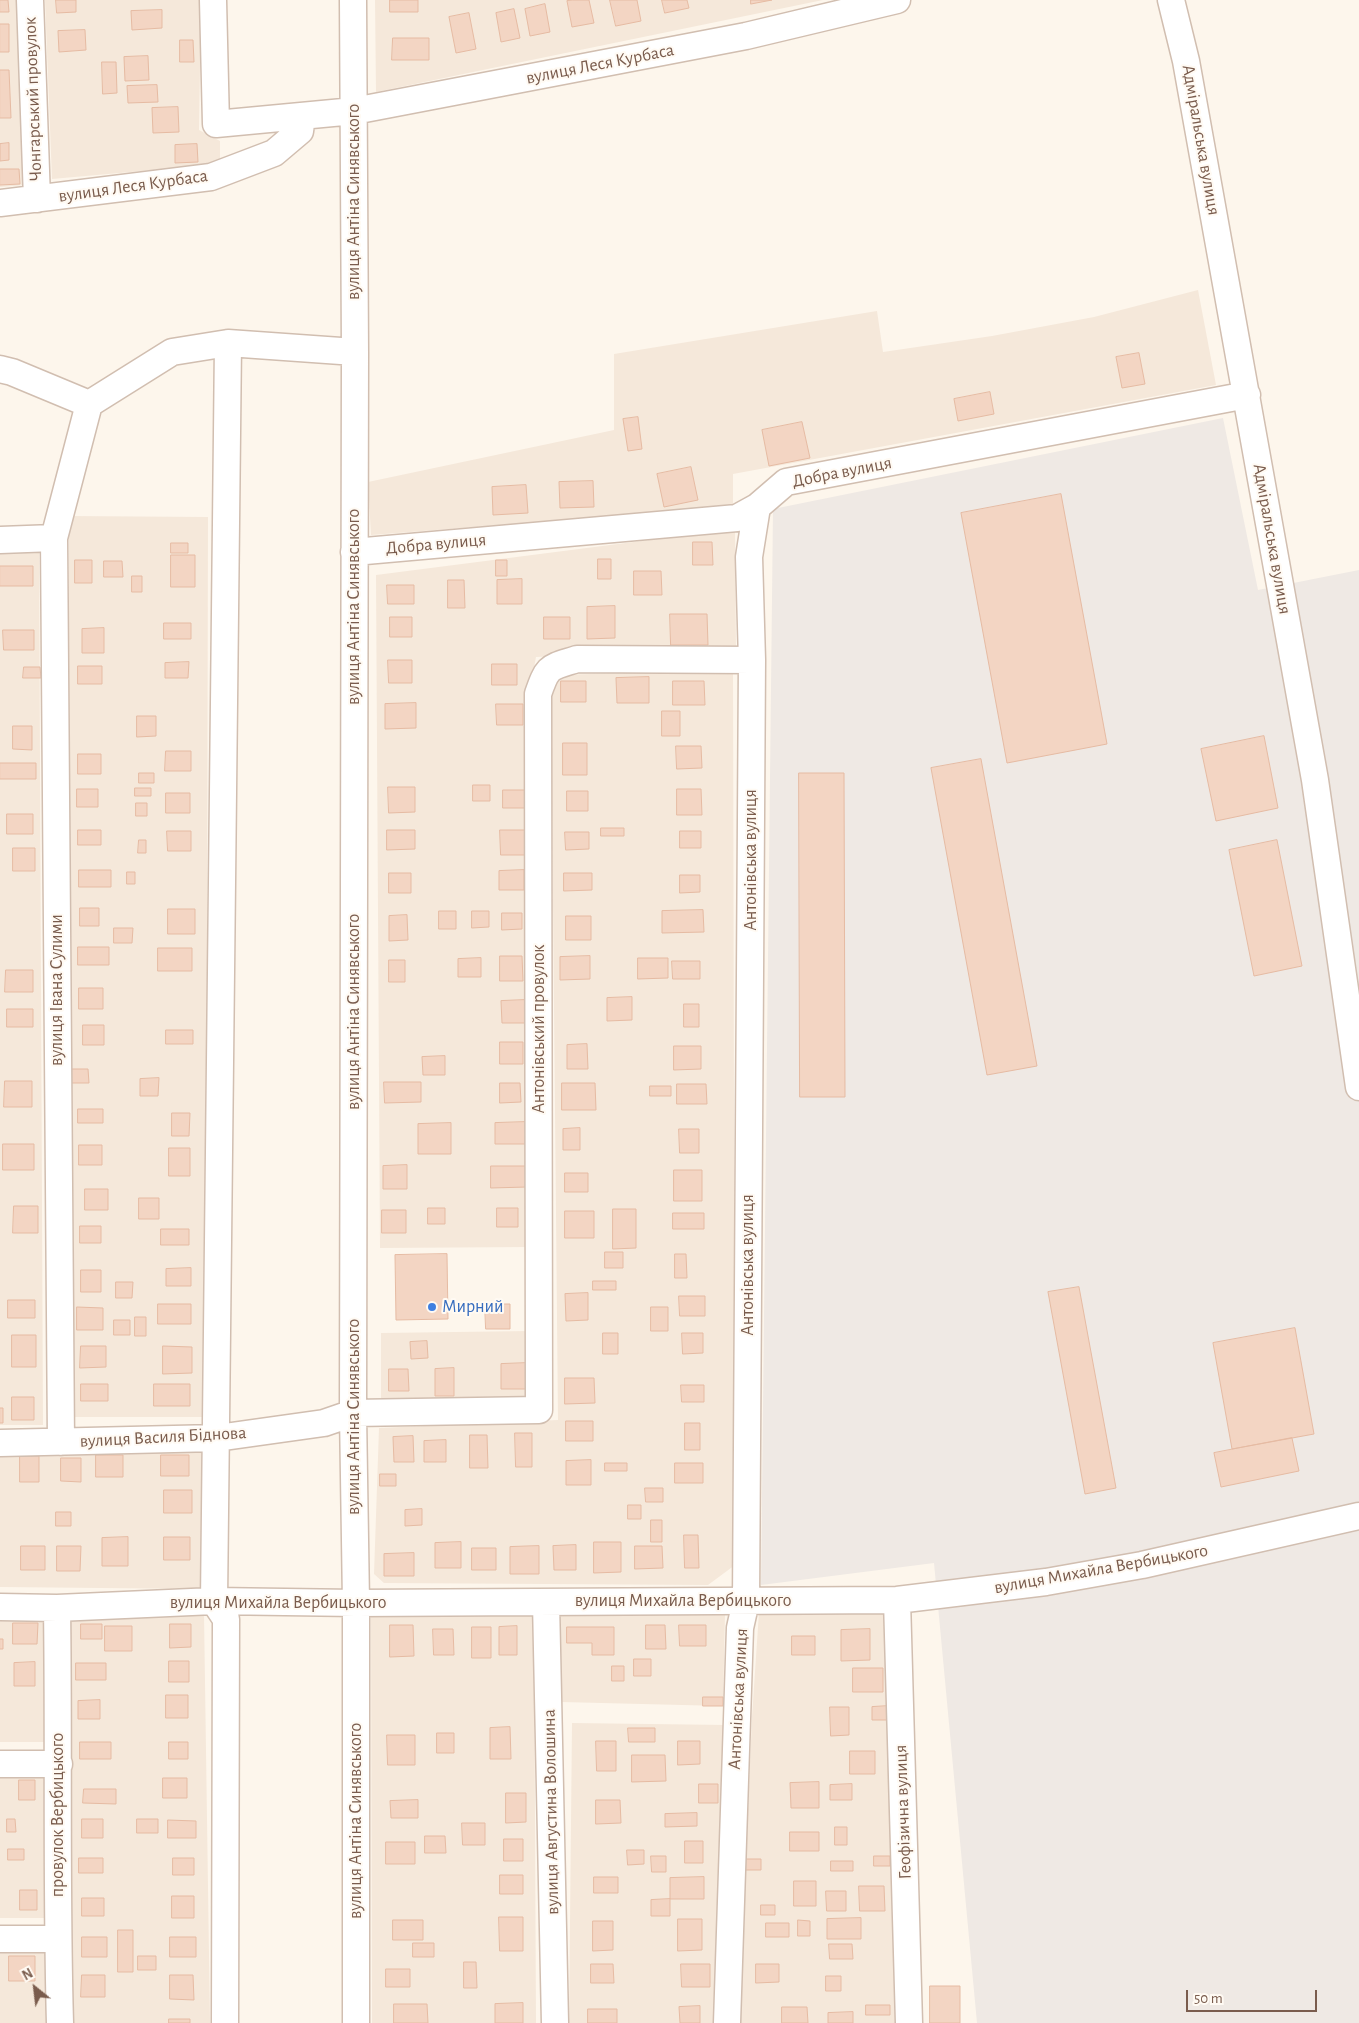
<!DOCTYPE html>
<meta charset="utf-8">
<style>
body{margin:0}
#map{position:relative;width:1359px;height:2023px;overflow:hidden;background:#fdf6ec;font-family:"Alegreya Sans",sans-serif}
canvas{display:block}
.north{position:absolute;left:10px;top:1963px;width:50px;height:50px;-webkit-text-stroke:4px #fffaf3;paint-order:stroke;rotate:331deg;font-size:14px;font-weight:700;line-height:20px;text-align:center;color:#7a5c4d}
.north::after{content:'';display:block;margin:auto;width:18px;height:22px;background:#7a5c4d;clip-path:polygon(50% 0,100% 100%,50% 72%,0 100%)}
.scale{position:absolute;left:1186px;top:1990px;width:131px;height:22px;box-sizing:border-box;border:2px solid #7a5c4d;border-top:0;padding-left:6px;font-size:15px;line-height:18px;white-space:nowrap;color:#7a5c4d;-webkit-text-stroke:4px #fffaf3;paint-order:stroke}
</style>
<div id="map">
<canvas width="1359" height="2023"></canvas>
<div class="north">N</div>
<div class="scale">50 m</div>
</div>
<script>
const context = document.querySelector('canvas').getContext('2d');
context.lineJoin = 'round';
function paint(path, color) { context.fillStyle = color; context.fill(path, 'evenodd'); }
function strokePath(path, color, width, dash) { context.strokeStyle = color; context.lineWidth = width; context.lineCap = dash ? 'butt' : 'round'; context.setLineDash(dash || []); context.stroke(path); }
function write(font, color, halo, rows, align = 'center') {
  context.font = font + ' "Alegreya Sans",sans-serif'; context.lineWidth = 4; context.setLineDash([]); context.textBaseline = 'middle'; context.strokeStyle = halo; context.fillStyle = color; for (const [text, x, y, turn = 0] of rows) {
    context.save(); context.translate(x, y); context.rotate((+turn || 0) * Math.PI / 180); context.textAlign = isNaN(turn) ? turn : align; if (halo) context.strokeText(text, 0, 0); context.fillText(text, 0, 0); context.restore();
  }
}
const residential = new Path2D(`
 M0,0H20L25,185L0,187Z
 M45,0H201L199,130L220,141V164L52,179Z
 M375,0H823L376,92Z
 M1198,290L1216,385L733,474V507L371,535L368,482L614,430V354L877,311L883,352L992,336L1094,317Z
 M69,516L208,517L206,1417H67Z
 M735,529L736,649L536,657L529,695L531,1247L380,1248L376,575Z
 M39,543L43,1425H0V546Z
 M733,670L735,1565L708,1585L384,1583L374,1574L379,1428L558,1420L551,697L555,675Z
 M530,1331L531,1399L381,1400V1333Z
 M201,1440V1589L0,1587V1442Z
 M885,1610L889,1706L896,2023H739L752,1717L759,1612Z
 M534,1613L536,2023H372L371,1614Z
 M204,1614L210,2023H71L65,1617Z
 M561,1614H725L723,1706L561,1702Z
 M0,1615H45L46,1742H0Z
 M572,1723L727,1725L714,2023H569Z
 M0,1769H44V1918H0Z
 M0,1943H50L49,2023H0Z`);
const industrial = new Path2D(`
 M1223,418L1258,590L1359,570V2023H977L934,1563L761,1585L773,509Z`);
const building = new Path2D(`
 M0,0H8L9,12H0Z
 M56,0H76V12L57,13Z
 M390,0H418V12H390Z
 M573,0H589L594,23L572,27L567,1Z
 M610,0H637L641,21L616,26Z
 M662,0H687L689,8L665,13Z
 M751,0H772L751,4Z
 M545,4L550,32L530,36L525,9Z
 M514,9L520,38L501,42L496,13Z
 M162,10V28L132,30L131,11Z
 M469,13L476,49L456,53L449,17Z
 M0,24H9V52H0Z
 M85,30L86,50L59,52L58,31Z
 M393,38H429V60H392Z
 M180,40H193L194,62H180Z
 M148,56L149,80L125,81L124,57Z
 M102,62H116L117,93L103,94Z
 M0,70H9L11,118H0Z
 M157,85L158,102L128,103L127,86Z
 M178,107L179,132L153,133L152,108Z
 M9,143V160L0,161V144Z
 M197,144L198,162L175,163V145Z
 M0,169H19L20,184L0,185Z
 M1139,353L1145,384L1122,388L1116,357Z
 M990,392L994,414L958,421L954,399Z
 M638,417L642,449L628,451L623,419Z
 M802,422L810,458L769,466L762,430Z
 M691,467L698,500L664,507L657,474Z
 M593,481L594,507L560,508L559,482Z
 M526,485L528,513L493,515L492,487Z
 M1061,494L1107,744L1007,763L961,513Z
 M693,542H712L713,565H693Z
 M171,543H188V553H171Z
 M171,555H195V587H171Z
 M598,559H611V579H598Z
 M75,560H92V583H75Z
 M496,560H507V576H496Z
 M104,561H122L123,577H104Z
 M0,566H33V586H0Z
 M634,571H661L662,595H634Z
 M132,576H142V592H132Z
 M522,579V604H497V580Z
 M448,580H464L465,608H448Z
 M387,585H414V604H388Z
 M615,606V638L587,639V607Z
 M670,614H707L708,645H671Z
 M390,617H412V637H390Z
 M544,617H570V639H544Z
 M164,623H191V639H164Z
 M104,628V653H82V629Z
 M3,630H34V650H4Z
 M388,660H412V683H389Z
 M189,662L188,678H165V663Z
 M492,664H517V685H492Z
 M78,666H102V684H78Z
 M24,667H40L41,678H23Z
 M649,677V703H617L616,678Z
 M561,681H586V702H561Z
 M673,681H704L705,705H673Z
 M416,703V728L385,729V704Z
 M496,704H523V725H497Z
 M662,711H680V736H662Z
 M137,716H156V736L137,737Z
 M13,726H32V750L13,749Z
 M1264,736L1278,808L1216,821L1201,749Z
 M563,743H587V775H563Z
 M676,746H701L702,768L677,769Z
 M166,751H191V771H165Z
 M78,754H101V774H78Z
 M981,759L1037,1066L987,1075L931,768Z
 M0,763H36V779H0Z
 M139,773H154V783H139Z
 M799,773H844L845,1097H800Z
 M473,785H490V801H473Z
 M388,787H415V812L389,813Z
 M135,788H151V796H135Z
 M77,789H98V807H77Z
 M677,789H701L702,815H677Z
 M503,790H526V808H503Z
 M567,791H588V811H567Z
 M166,793H190V813H166Z
 M136,803H147V816H136Z
 M7,814H33V834H7Z
 M601,828H624V836H601Z
 M78,830H101V845H78Z
 M387,830H415V849L387,850Z
 M500,830H525V855H501Z
 M167,831H191V851H168Z
 M680,831H701V848H680Z
 M565,832H589V849L566,850Z
 M139,840H146V853H138Z
 M1277,840L1302,966L1254,976L1229,850Z
 M13,848H35V871H13Z
 M79,870H111V887H79Z
 M524,870V890H499V871Z
 M127,872H135V884H127Z
 M389,873H411V893H389Z
 M564,873H592V890L564,891Z
 M680,875H700V892L680,893Z
 M80,908H99V926H80Z
 M168,909H195V934H168Z
 M703,910L704,932L662,933V911Z
 M439,911H456V929H439Z
 M472,911H489V927L472,928Z
 M502,913H522V929L502,930Z
 M407,915L408,940L389,941V916Z
 M566,916H591V940H566Z
 M114,928H133L132,943H114Z
 M78,947H109V965H78Z
 M158,948H192V971H158Z
 M500,956H522L523,981H500Z
 M590,956V979L560,980V957Z
 M481,958V977H458V959Z
 M638,958H668V978L638,979Z
 M389,960H405V982H389Z
 M672,961H700V979H673Z
 M6,970H33V992H5Z
 M79,988H103V1009H79Z
 M632,997V1020L607,1021V998Z
 M525,1000V1023H502L501,1001Z
 M684,1004H699V1027H684Z
 M7,1009H33V1027H7Z
 M83,1025H104V1045H83Z
 M166,1030H193V1044H166Z
 M500,1042H523V1064H500Z
 M587,1044L588,1069H567V1045Z
 M674,1046H701V1069L674,1070Z
 M445,1056V1075H423L422,1057Z
 M71,1069H88L89,1083H71Z
 M159,1078L158,1096H140V1079Z
 M5,1081H32V1107H4Z
 M384,1082H421V1102L385,1103Z
 M500,1083H520L521,1102L500,1103Z
 M562,1083H595L596,1110H562Z
 M677,1084H706L707,1104H677Z
 M650,1086H671V1096H650Z
 M78,1109H103V1123H78Z
 M172,1113H190L189,1136H172Z
 M526,1122V1144H495V1123Z
 M451,1123V1154H418V1124Z
 M580,1128V1150H563V1129Z
 M679,1129H699V1153H680Z
 M3,1144H34V1170H3Z
 M79,1145H102V1165H79Z
 M169,1148H190V1176H169Z
 M407,1165V1189H383V1166Z
 M491,1166H527V1187L491,1188Z
 M674,1170H702V1201H674Z
 M565,1173H588V1192H565Z
 M85,1189H108V1210H85Z
 M139,1198H159V1219H139Z
 M14,1206H38V1233H13Z
 M428,1208H445V1224H428Z
 M497,1208H518V1227H497Z
 M613,1209H636V1248L613,1249Z
 M382,1210H406V1233H382Z
 M565,1211H594V1238H565Z
 M673,1213H704V1229H673Z
 M80,1226H101V1243H80Z
 M161,1229H189V1245H161Z
 M605,1252H623V1268H605Z
 M447,1254L448,1319L396,1320L395,1255Z
 M675,1254H686L687,1278H675Z
 M191,1268V1286H166V1269Z
 M81,1270H101V1292H81Z
 M593,1281H616V1290H593Z
 M116,1282H133L132,1298H116Z
 M1079,1287L1116,1488L1085,1494L1048,1292Z
 M588,1293V1320L566,1321L565,1294Z
 M679,1296H705V1316H680Z
 M8,1300H35V1318H8Z
 M158,1304H191V1324H158Z
 M485,1304H510V1329H486Z
 M77,1307L103,1308V1330H77Z
 M651,1307H668V1331H651Z
 M135,1317H146V1336H135Z
 M114,1320H130V1335H114Z
 M1295,1328L1314,1434L1232,1449L1213,1343Z
 M603,1333H618V1354H603Z
 M682,1333H703V1353L683,1354Z
 M12,1335H36V1367H12Z
 M427,1341L428,1358L411,1359L410,1342Z
 M81,1346H106V1367L80,1368Z
 M163,1346L192,1347V1373L163,1374Z
 M528,1363V1389H501V1364Z
 M454,1368V1396H435V1369Z
 M389,1369H408L409,1391H389Z
 M565,1378H594L595,1403L565,1404Z
 M81,1384H108V1401H81Z
 M154,1384H190V1406H154Z
 M681,1385H704V1402H682Z
 M12,1397H34V1420H12Z
 M0,1408H3V1423H0Z
 M566,1421H593V1441H566Z
 M685,1423H700V1450H685Z
 M515,1433H532V1467H516Z
 M470,1435H487L488,1468H470Z
 M413,1436L414,1462H394L393,1437Z
 M1292,1438L1299,1471L1221,1487L1214,1453Z
 M446,1440V1462H424V1441Z
 M96,1455H123V1477H96Z
 M161,1455H189V1476H161Z
 M20,1456H39V1482H20Z
 M61,1458H81V1482L61,1481Z
 M591,1460V1485H566V1461Z
 M605,1463H627V1471H605Z
 M675,1463H703V1483H675Z
 M380,1474H396V1486H380Z
 M645,1488H663V1502H646Z
 M164,1490H192V1513H164Z
 M628,1505H641V1519H628Z
 M422,1509V1525L405,1526V1510Z
 M56,1512H71V1526H56Z
 M651,1520H662V1542H651Z
 M684,1535H698L699,1568H685Z
 M128,1537V1566H102V1538Z
 M164,1537H190V1560H164Z
 M461,1542V1568H435V1543Z
 M594,1542H621V1572L594,1573Z
 M576,1545V1570H554L553,1546Z
 M21,1546H45V1570H21Z
 M57,1546H81L80,1571H57Z
 M539,1546V1574H510V1547Z
 M635,1546H662L663,1568L635,1569Z
 M472,1548H496V1570H472Z
 M414,1553V1576H384V1554Z
 M13,1623H38L37,1644H13Z
 M81,1624H102V1639H81Z
 M170,1624H191V1647L170,1648Z
 M390,1625H413L414,1656L390,1657Z
 M646,1625H665L666,1649H646Z
 M679,1625H706V1646H680Z
 M105,1626H132V1651H105Z
 M517,1626V1655H499V1627Z
 M472,1627H491V1658H472Z
 M567,1627H614V1655H592V1643H567Z
 M433,1629H453L454,1655H434Z
 M870,1629V1660L841,1661V1630Z
 M792,1636H815V1655H792Z
 M0,1639H3V1649H0Z
 M634,1659H651V1676H634Z
 M169,1661H189V1682H169Z
 M35,1662V1686H14V1663Z
 M76,1663H106V1680H76Z
 M612,1666H624V1681H612Z
 M853,1668H883V1692H853Z
 M166,1695H188V1718H166Z
 M703,1697H723V1706H703Z
 M100,1700V1719H78V1701Z
 M889,1706V1720H872V1707Z
 M830,1707H849V1735L831,1736Z
 M510,1727L511,1759H490V1728Z
 M628,1728H655V1742H629Z
 M437,1733H454V1753H437Z
 M387,1735H415V1765H388Z
 M596,1741H616V1771H597Z
 M678,1741H700V1764L678,1765Z
 M80,1742H111V1759H80Z
 M169,1742H188V1759H169Z
 M850,1751H875V1774H850Z
 M632,1755H665L666,1781L632,1782Z
 M163,1778H187V1798H163Z
 M19,1780H35V1800H19Z
 M819,1782V1808H791L790,1783Z
 M699,1784H718V1803H699Z
 M852,1784V1800H830V1785Z
 M84,1789H116V1804L83,1803Z
 M506,1793H526V1822L506,1823Z
 M418,1800V1818H391L390,1801Z
 M596,1800H620L621,1823L596,1824Z
 M697,1813V1826L665,1827V1814Z
 M7,1819H15L16,1832H7Z
 M82,1819H103V1838H82Z
 M137,1819H158V1833H137Z
 M168,1820L196,1821V1838H168Z
 M462,1823H485V1845H463Z
 M835,1827H847V1845H835Z
 M790,1832H819V1851H790Z
 M425,1836H445L446,1853H425Z
 M504,1839H523V1861H504Z
 M685,1841H703V1863H685Z
 M386,1842H415V1864H386Z
 M8,1849H24V1860H8Z
 M627,1850H644V1864L628,1865Z
 M651,1856H666V1872H652Z
 M874,1856H890V1866H874Z
 M79,1858H103V1873H79Z
 M173,1858H194V1875H173Z
 M744,1859H761V1870H744Z
 M831,1861H853V1871H831Z
 M500,1875H523V1894H500Z
 M594,1877H618V1893H594Z
 M704,1877V1899H670V1878Z
 M794,1881H816V1906H794Z
 M859,1886H884L885,1911H860Z
 M20,1890H37V1910H20Z
 M826,1891H846V1911H827Z
 M172,1896H194V1918H172Z
 M82,1898H104V1916H82Z
 M670,1899V1916H651V1900Z
 M761,1905H775V1915H761Z
 M499,1917H523V1951H500Z
 M861,1918V1939H827V1919Z
 M678,1919H702V1950L678,1951Z
 M393,1920H423V1940H393Z
 M798,1920L810,1921V1936H798Z
 M593,1921H613V1950L593,1951Z
 M766,1923H789V1937H766Z
 M118,1930H133V1972H118Z
 M82,1937H107V1957H82Z
 M170,1937H196V1957H170Z
 M413,1943H434V1957H413Z
 M829,1944H852L853,1959H830Z
 M9,1956H35V1981H9Z
 M138,1956H156V1970H138Z
 M464,1962H476L477,1988H464Z
 M591,1964H613L614,1983H591Z
 M681,1964H710V1987H682Z
 M756,1964H779V1982L756,1983Z
 M386,1969H410V1987H386Z
 M82,1975H105V1997H81Z
 M170,1975H193L194,2000L170,1999Z
 M826,1976H841V1991H826Z
 M930,1986H960V2023H930Z
 M523,2003V2023H495V2004Z
 M394,2004H427L428,2023H394Z
 M866,2005H890V2015H866Z
 M700,2006V2023H680L679,2007Z
 M782,2007H807L808,2023H782Z
 M588,2009H617V2023H588Z
 M853,2012V2023H828V2013Z
 M169,2019H190V2023H169Z`);
const minor = new Path2D(`
 M30,0L37,199
 M213,0L216,124L354,111L746,36L897,0
 M353,0L355,352L353,1413L356,1603V2023
 M1171,0L1186,61L1315,780L1359,1087
 M0,203L211,177L274,153L300,131L302,116
 M0,369L12,372L89,404
 M0,540L54,538
 M354,552L737,518L757,507L786,482L1247,395
 M61,1442L54,538L89,404L172,352L228,343L355,352
 M0,1443L217,1438L324,1423L353,1413L539,1410L538,694C548,665 549,668 577,659L752,660
 M897,1600L909,2023
 M546,1602L555,2023
 M0,1607L57,1608L214,1601L356,1603L897,1600L1046,1582L1142,1565L1359,1516
 M57,1608C59,1746 56,1885 60,2023
 M0,1764H59
 M0,1939H58
 M225,2023L226,1619L214,1601L228,343
 M727,2023L740,1628L746,1601L752,660L749,557L757,507`);
const markers = [
 [432,1307,5,"#3f7fe0"]
];
const streetNames = [
 ["вулиця Леся Курбаса",600,64,-11],
 ["Чонгарський провулок",33,99,-92],
 ["Адміральська вулиця",1201,140,80],
 ["вулиця Леся Курбаса",133,186,-8],
 ["вулиця Антіна Синявського",354,202,-90],
 ["Добра вулиця",842,472,-11],
 ["Адміральська вулиця",1272,539,80],
 ["Добра вулиця",436,544,-5],
 ["вулиця Антіна Синявського",354,607,-90],
 ["Антонівська вулиця",751,860,-90],
 ["вулиця Івана Сулими",57,990,-90],
 ["вулиця Антіна Синявського",354,1012,-90],
 ["Антонівський провулок",539,1029,-90],
 ["Антонівська вулиця",748,1265,-90],
 ["вулиця Антіна Синявського",354,1417,-90],
 ["вулиця Василя Біднова",163,1437,-3],
 ["вулиця Михайла Вербицького",1101,1569,-10],
 ["вулиця Михайла Вербицького",683,1601],
 ["вулиця Михайла Вербицького",278,1603],
 ["Антонівська вулиця",738,1699,-87],
 ["вулиця Августина Волошина",551,1812,-91],
 ["Геофізична вулиця",903,1812,-92],
 ["провулок Вербицького",58,1815,-90],
 ["вулиця Антіна Синявського",356,1821,-90]
];
const shopNames = [
 ["Мирний",442,1307]
];
paint(residential, '#f5e8da');
paint(industrial, '#efe9e4');
paint(building, '#f3d5c3');
strokePath(building, '#e6bba3', 1);
strokePath(minor, '#d1beb0', 29);
strokePath(minor, '#fff', 26);
for (const [x, y, r, color] of markers) { const dot = new Path2D(); dot.arc(x, y, r, 0, 2 * Math.PI); context.fillStyle = color; context.fill(dot); strokePath(dot, '#fffaf3', 2); }
write('18px', '#7a5c4d', '#fffaf3', streetNames);
write('18px', '#366cbe', '#fffaf3', shopNames, 'left');
</script>
